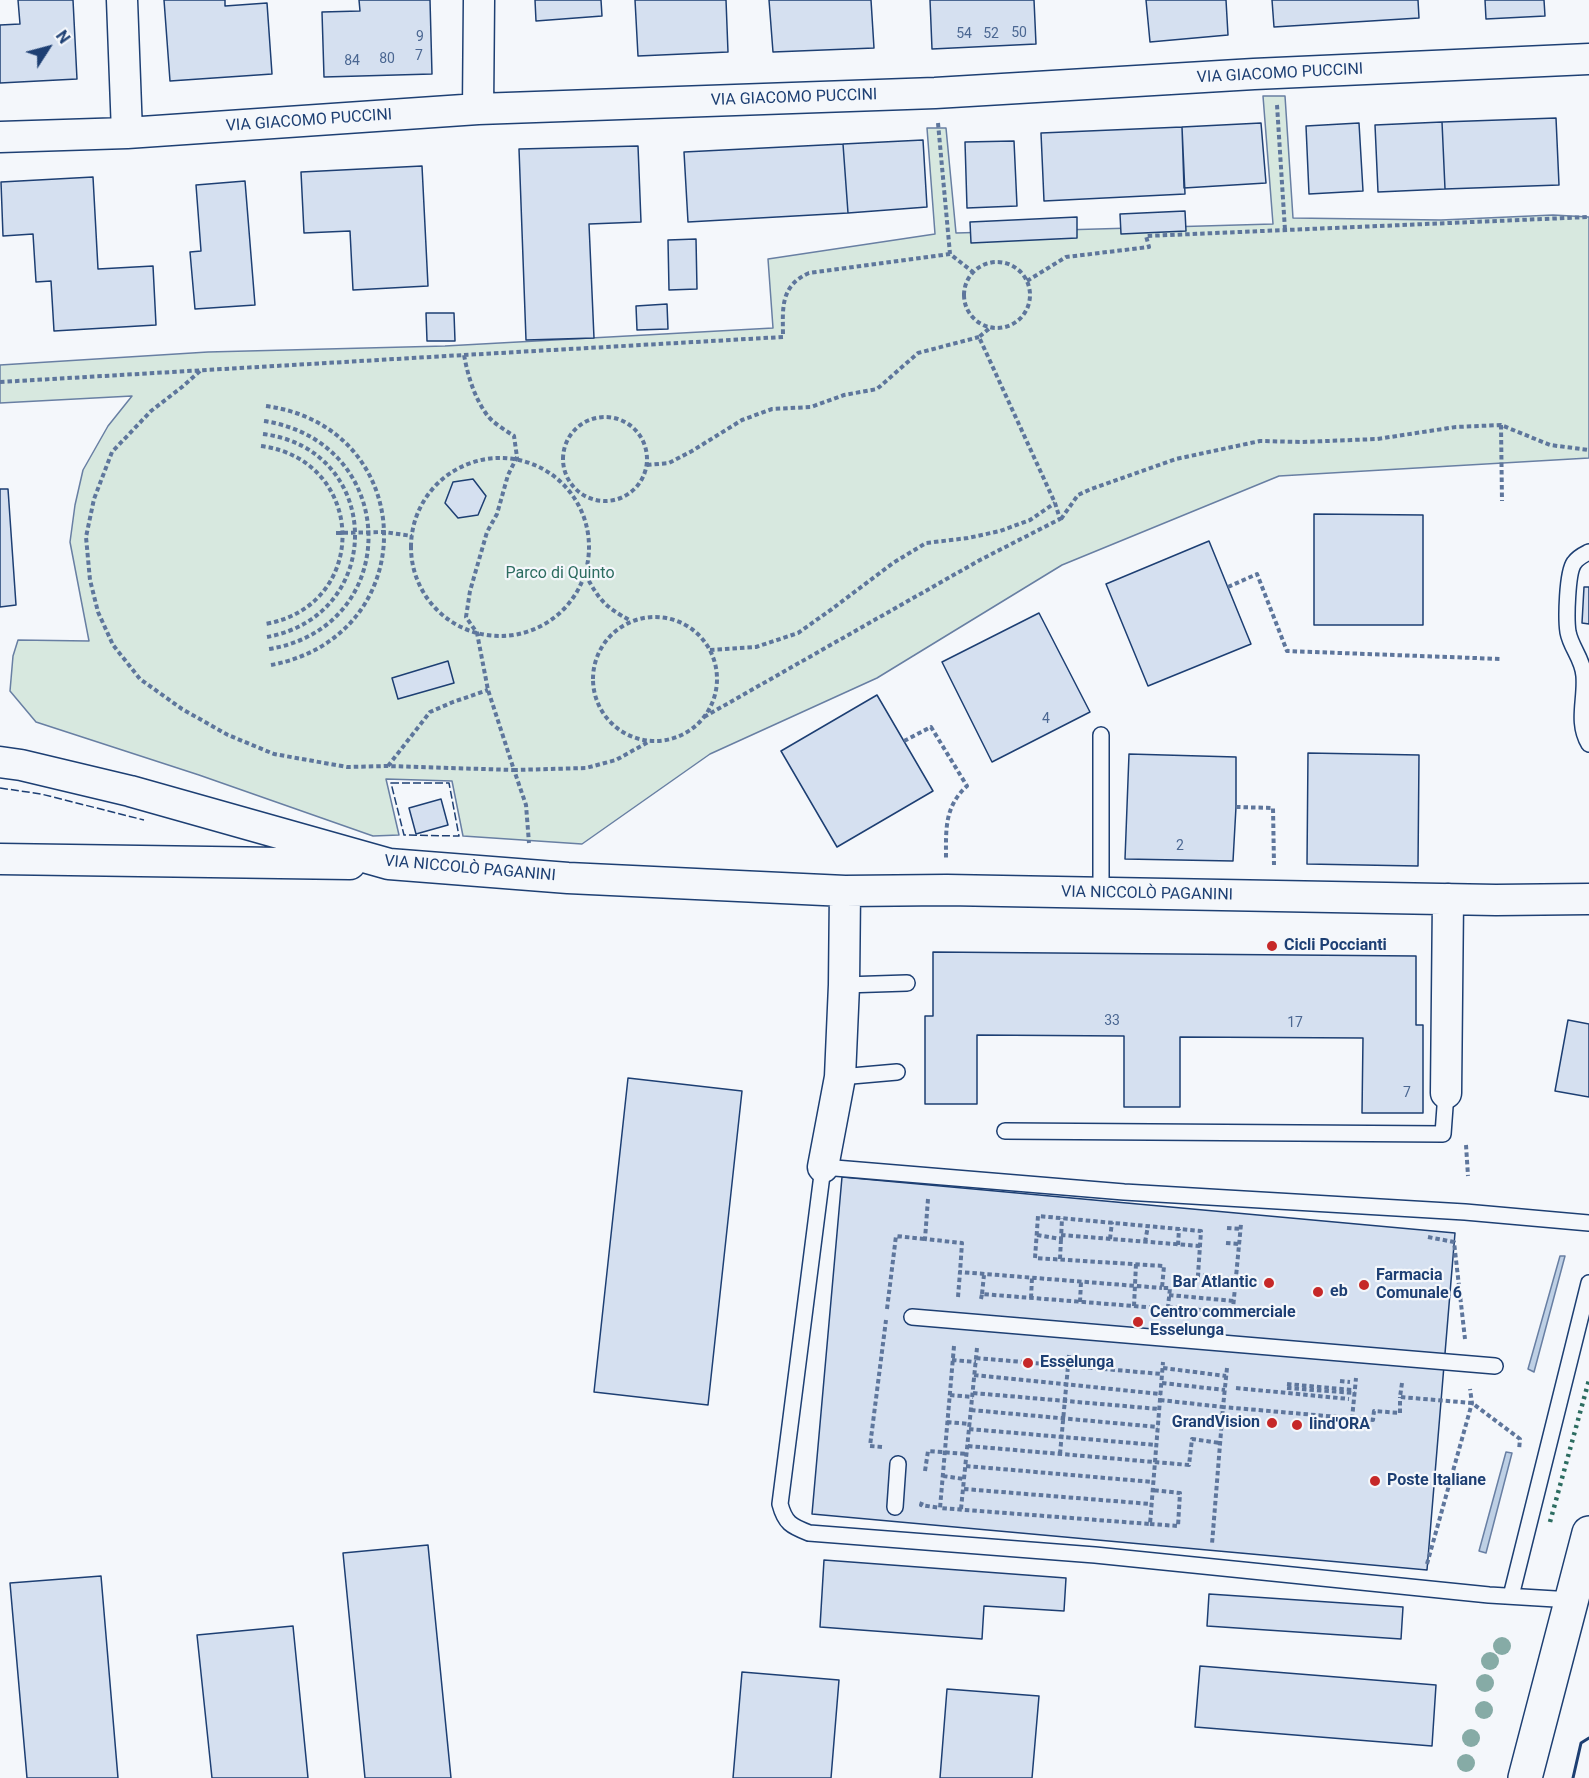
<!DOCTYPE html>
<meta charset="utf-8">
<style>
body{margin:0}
#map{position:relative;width:1589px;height:1778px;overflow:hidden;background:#f4f7fb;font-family:Roboto,sans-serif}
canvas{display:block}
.north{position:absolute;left:18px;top:18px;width:60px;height:60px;-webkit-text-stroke:4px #f4f7fb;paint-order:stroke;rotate:54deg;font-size:16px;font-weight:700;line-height:24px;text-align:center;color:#1d3f73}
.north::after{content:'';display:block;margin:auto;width:21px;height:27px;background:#1d3f73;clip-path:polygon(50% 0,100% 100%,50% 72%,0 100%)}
</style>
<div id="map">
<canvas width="1589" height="1778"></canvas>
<div class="north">N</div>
</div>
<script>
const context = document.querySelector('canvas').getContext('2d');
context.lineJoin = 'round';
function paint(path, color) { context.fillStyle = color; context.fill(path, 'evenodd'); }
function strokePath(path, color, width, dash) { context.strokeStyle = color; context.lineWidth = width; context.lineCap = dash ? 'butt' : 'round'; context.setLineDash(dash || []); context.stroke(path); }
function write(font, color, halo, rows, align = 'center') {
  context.font = font + ' Roboto,sans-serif'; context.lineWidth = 4.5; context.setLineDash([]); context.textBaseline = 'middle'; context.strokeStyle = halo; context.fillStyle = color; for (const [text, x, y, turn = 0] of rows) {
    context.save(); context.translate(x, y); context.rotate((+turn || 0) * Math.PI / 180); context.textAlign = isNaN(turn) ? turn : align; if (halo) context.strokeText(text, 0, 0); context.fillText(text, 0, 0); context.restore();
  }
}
const green = new Path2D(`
 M1263,96H1285L1293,218L1441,220L1553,215L1589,217V458L1279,476L1062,565L877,678L710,754L582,844L463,836L452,781L386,779L399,835L373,836L199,775L36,722L10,691L13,656L18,640L89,641L70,542L75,505L83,470L108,426L132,396L0,403V365L208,352L445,346L773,328L768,259L935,234L927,128H946L956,233L1273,224Z`);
const water = new Path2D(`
 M1560,1256H1565L1534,1372L1528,1369Z
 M1506,1452L1512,1453L1486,1553L1479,1551Z`);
const building = new Path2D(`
 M18,0H73L77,79L0,83V25L20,24Z
 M164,0H225V6L267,3L272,74L170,81Z
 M359,0H430L432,74L324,77L322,12L360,11Z
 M535,0H601L602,16L536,21Z
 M635,0H726L728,52L638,56Z
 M769,0H871L874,48L773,52Z
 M930,0H1034L1036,44L932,49Z
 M1146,0H1226L1228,35L1150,42Z
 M1272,0H1418L1419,18L1274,27Z
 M1485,0H1544L1545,16L1486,19Z
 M1556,118L1559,185L1445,189L1442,122Z
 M1442,122L1445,189L1378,192L1375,125Z
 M1261,123L1266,183L1184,188L1182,127Z
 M1359,123L1363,191L1309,194L1306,126Z
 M1182,127L1185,194L1044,201L1041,133Z
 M923,140L927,207L848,213L843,144Z
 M1014,141L1017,206L967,208L965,142Z
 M843,144L848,213L688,222L684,152Z
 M638,146L641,222L589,224L594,338L526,340L519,149Z
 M422,166L428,286L353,290L350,231L304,233L301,172Z
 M93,177L98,269L153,266L156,325L54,331L51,281L36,282L33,234L3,236L1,182Z
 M245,181L255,305L195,309L190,252L201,251L196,185Z
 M1185,211L1186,231L1121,234L1120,214Z
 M1077,217V238L971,243L970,222Z
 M696,239L697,289L669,290L668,240Z
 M667,304L668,329L637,330L636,306Z
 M426,313H454L455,341H427Z
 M473,479L486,496L478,515L458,518L445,503L453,482Z
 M0,489H8L16,605L0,607Z
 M1314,514L1423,515V625H1314Z
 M1209,541L1251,644L1148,686L1106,584Z
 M1584,587H1589V624L1582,623Z
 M1039,613L1090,712L992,762L942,662Z
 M448,661L454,683L398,699L392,678Z
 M877,695L933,791L837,847L781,751Z
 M1308,753L1419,755L1418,866L1307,864Z
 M1129,754L1236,757V807L1233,861L1125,859Z
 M441,799L448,825L416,834L409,808Z
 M933,952L1416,956V1025H1423V1113H1362L1363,1038L1180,1037V1107H1124V1036L977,1035V1104H925V1016H933Z
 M1568,1020L1589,1024V1097L1555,1091Z
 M628,1078L742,1091L708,1405L594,1392Z
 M842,1177L1455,1233L1427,1570L812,1514Z
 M428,1545L451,1778H365L343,1553Z
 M824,1560L1066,1578L1064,1611L984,1606L982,1639L820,1627Z
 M101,1576L118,1778H27L10,1583Z
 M1209,1594L1403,1607L1401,1639L1207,1626Z
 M293,1626L308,1778H212L197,1635Z
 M1200,1666L1436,1685L1432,1746L1195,1727Z
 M742,1672L839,1680L831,1778H733Z
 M947,1689L1039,1696L1032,1778H940Z`);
const path = new Path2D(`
 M1277,105L1285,230
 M938,123L950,254L973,272
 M964 295a33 33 0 1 1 66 0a33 33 0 1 1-66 0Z
 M1027,281L1066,257L1149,247L1146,236L1589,217
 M464,355L783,337C783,310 779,286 809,273L950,254
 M200,371L182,387L151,411L112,452L94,499L86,537L90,580L98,612L113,645L140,679L182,709L228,735L274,754L347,767L387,766L514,770L526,805L529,843
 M0,382L464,355C468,376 474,397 487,415C493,423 505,430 514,436L517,457L508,475L497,514L487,532L470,591L466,617L477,633L488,690L514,770L586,768L616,760L650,741
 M266,406C420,427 425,636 271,665
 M563 459a42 42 0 1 1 84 0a42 42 0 1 1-84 0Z
 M264,421C401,442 404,627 269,649
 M1501,425L1502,501
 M263,434C383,449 387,615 267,637
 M261,446C367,460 371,606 265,624
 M411 547a89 89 0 1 1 178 0a89 89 0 1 1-178 0Z
 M647,465L669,463L692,451L742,420L772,409L811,407L844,395L877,389L918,353L979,337
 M1061,519L1078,495L1091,489L1176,459L1260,441L1302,442L1377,439L1456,427L1501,425L1550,445L1589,450
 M336,533L384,532L412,536
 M585,574C600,601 604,606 631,621
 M1228,587L1257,574L1287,651L1501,659
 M593 679a62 62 0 1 1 124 0a62 62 0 1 1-124 0Z
 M710,650L756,647L798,633L832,609L893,563L926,543L968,538L1000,531L1030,520L1055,503
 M704,717L980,560L1060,519L1055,503L979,337L991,327
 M904,741L931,727L967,786C944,807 946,830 946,859
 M388,766L430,712L453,702L488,690
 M1236,807L1273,808L1274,865
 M1466,1145L1468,1176
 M928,1199L925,1239L962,1243L960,1272
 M1227,1228L1241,1229
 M1037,1235L1061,1239L1062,1218
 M1061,1235L1200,1246
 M1428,1237L1454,1242L1465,1339
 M1110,1239L1112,1222
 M1145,1242L1148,1226
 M1226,1243L1239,1244
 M1178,1245L1179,1229
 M1060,1259L1061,1239
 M982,1294L984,1275
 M1169,1295L1234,1301
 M958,1297L960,1272L1162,1288
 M1031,1298L1032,1278
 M981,1299L982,1294L1134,1306L1136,1264
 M1080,1302L1081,1282
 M1134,1306L1168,1309
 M1168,1307L1233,1313
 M887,1309L896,1236L925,1239
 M1167,1316L1170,1288H1162L1164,1266L1035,1258L1038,1216L1201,1231L1198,1275L1236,1279
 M1232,1319L1241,1224
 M954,1346L940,1508L1150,1524L1163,1362
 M976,1358L1162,1374
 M952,1360L976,1362
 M1163,1368L1226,1376
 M1227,1368L1223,1407L1373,1420L1374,1411L1400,1413V1397
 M974,1375L1161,1394
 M1340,1381L1350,1382
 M1162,1383L1225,1390
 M1402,1383L1400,1397L1472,1403L1520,1439L1519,1450
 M1287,1384L1352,1390
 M1236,1388L1349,1399
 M1287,1388L1355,1393
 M973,1393L1159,1409
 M950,1395L973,1397
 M1160,1400L1223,1407L1212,1544
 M971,1410L1158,1427
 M1352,1419L1356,1378
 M947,1422L970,1424
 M969,1429L1156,1445
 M968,1446L1189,1465L1192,1439L1220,1443
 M882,1447L870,1446L886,1320
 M1060,1454L1069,1355
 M966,1466L1153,1482
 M925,1471L928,1451L967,1454
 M943,1476L964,1479
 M964,1489L1151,1504
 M922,1502L921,1505L940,1508
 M961,1509L977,1348
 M1150,1524L1178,1526L1180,1493L1152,1490
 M1427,1564L1472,1403L1470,1389`);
const service = new Path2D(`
 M1589,552C1583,555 1578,557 1574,563C1567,573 1566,619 1568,632C1571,648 1583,659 1584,676C1586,700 1576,722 1589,744
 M1101,892V735
 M844,985L907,983
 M840,1077L897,1072
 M1005,1131L1443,1134L1446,1093
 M912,1317L1495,1366
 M895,1507L898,1464
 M1511,1596L1589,1283
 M1572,1600L1489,1595L1095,1555L809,1533C791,1526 785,1523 780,1504L823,1167L1124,1192L1465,1212L1589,1223`);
const minor = new Path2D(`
 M122,0L127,133
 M478,109L479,0
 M0,137L127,133L478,109L935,93L1254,74L1589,59
 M0,762L21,765L130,791L389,864L568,878L845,891L947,890L1496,900L1589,899
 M0,859L350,864
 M1446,1093L1448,899
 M823,1167L840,1077L844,985L845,891`);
const secondary = new Path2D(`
 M1525,1778L1589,1533`);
const hedge = new Path2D(`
 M1550,1522L1589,1380`);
const fence = new Path2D(`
 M391,783H449L459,836L404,835Z
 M0,788L41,794L144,820`);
const wall = new Path2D(`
 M1573,1778L1581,1743L1589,1738`);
const trees = [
 [1502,1646],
 [1490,1661],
 [1485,1683],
 [1484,1710],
 [1471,1738],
 [1466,1763]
];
const markers = [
 [1272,946,6,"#c62828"],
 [1269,1283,6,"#c62828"],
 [1364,1285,6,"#c62828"],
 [1318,1292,6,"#c62828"],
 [1138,1322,6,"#c62828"],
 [1028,1363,6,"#c62828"],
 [1272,1423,6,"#c62828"],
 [1297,1425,6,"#c62828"],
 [1375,1481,6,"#c62828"]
];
const numberNames = [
 ["50",1019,33],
 ["54",964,34],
 ["52",991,34],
 ["9",420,37],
 ["7",419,56],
 ["80",387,59],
 ["84",352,61],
 ["4",1046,719],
 ["2",1180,846],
 ["33",1112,1021],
 ["17",1295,1023],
 ["7",1407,1093]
];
const streetNames = [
 ["VIA GIACOMO PUCCINI",1280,74,-3],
 ["VIA GIACOMO PUCCINI",794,98,-2],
 ["VIA GIACOMO PUCCINI",309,121,-4],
 ["VIA NICCOLÒ PAGANINI",470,869,5],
 ["VIA NICCOLÒ PAGANINI",1147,894,1]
];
const parkNames = [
 ["Parco di Quinto",560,574]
];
const poiNames = [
 ["Cicli Poccianti",1284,946],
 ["Farmacia",1376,1276],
 ["Comunale 6",1376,1294],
 ["Bar Atlantic",1257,1283,"right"],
 ["eb",1330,1292],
 ["Centro commerciale",1150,1313],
 ["Esselunga",1150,1331],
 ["Esselunga",1040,1363],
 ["GrandVision",1260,1423,"right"],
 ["lind'ORA",1309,1425],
 ["Poste Italiane",1387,1481]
];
paint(green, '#d7e8df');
strokePath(green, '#687fa3', 1.5);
paint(water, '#bed0e5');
strokePath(water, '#687fa3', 1.5);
paint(building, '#d5e0f0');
strokePath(building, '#1d3f73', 1.5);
strokePath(service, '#1d3f73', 18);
strokePath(minor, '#1d3f73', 33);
strokePath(secondary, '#1d3f73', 36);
strokePath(path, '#5e769c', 4, [4.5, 3]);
strokePath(service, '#f4f7fb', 15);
strokePath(minor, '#f4f7fb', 30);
strokePath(secondary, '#f4f7fb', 33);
strokePath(hedge, '#2c6c60', 4.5, [3, 4.5]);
strokePath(fence, '#1d3f73', 1.5, [8, 3]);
strokePath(wall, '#1d3f73', 3);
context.fillStyle = '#86aba6';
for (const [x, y] of trees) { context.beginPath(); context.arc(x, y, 9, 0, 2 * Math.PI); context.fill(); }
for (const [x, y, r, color] of markers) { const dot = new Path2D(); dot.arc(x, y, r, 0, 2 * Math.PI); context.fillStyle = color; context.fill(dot); strokePath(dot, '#f4f7fb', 2); }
write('14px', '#4b6792', null, numberNames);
write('16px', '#1d3f73', '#f4f7fb', streetNames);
write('16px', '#2c6c60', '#f4f7fb', parkNames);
write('bold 16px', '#1d3f73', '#f4f7fb', poiNames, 'left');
</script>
